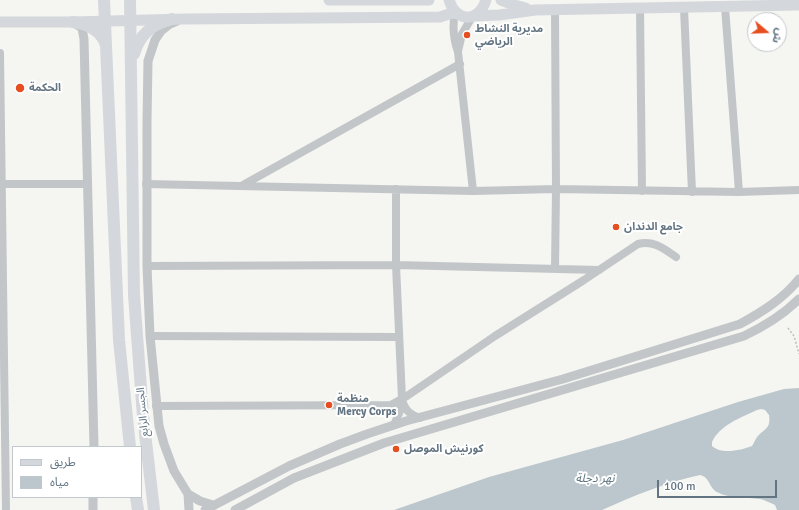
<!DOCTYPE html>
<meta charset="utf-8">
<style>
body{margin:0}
#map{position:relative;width:799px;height:510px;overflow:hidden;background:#f5f5f1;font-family:Signika,"Noto Sans Arabic",sans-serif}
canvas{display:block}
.legend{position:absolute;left:12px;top:446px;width:130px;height:52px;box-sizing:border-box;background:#fff;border:1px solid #c1c8cd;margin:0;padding:5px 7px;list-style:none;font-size:12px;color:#637583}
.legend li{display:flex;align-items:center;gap:8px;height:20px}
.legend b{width:20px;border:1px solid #c1c8cd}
.north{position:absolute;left:747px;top:12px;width:40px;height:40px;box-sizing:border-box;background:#fff;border:1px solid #c1c8cd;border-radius:50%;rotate:109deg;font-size:11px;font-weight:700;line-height:16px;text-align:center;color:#637583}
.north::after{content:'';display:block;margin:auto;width:14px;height:18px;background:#e64e20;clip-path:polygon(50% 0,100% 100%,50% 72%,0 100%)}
.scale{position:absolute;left:657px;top:480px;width:120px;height:18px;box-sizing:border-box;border:2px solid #637583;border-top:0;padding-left:5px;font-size:12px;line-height:14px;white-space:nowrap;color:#637583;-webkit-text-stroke:3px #fff;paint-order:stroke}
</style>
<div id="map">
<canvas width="799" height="510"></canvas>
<ul class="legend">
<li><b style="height:5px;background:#d4d8dc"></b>طريق</li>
<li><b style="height:11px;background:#bbc7cc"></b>مياه</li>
</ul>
<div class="north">ش</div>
<div class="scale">100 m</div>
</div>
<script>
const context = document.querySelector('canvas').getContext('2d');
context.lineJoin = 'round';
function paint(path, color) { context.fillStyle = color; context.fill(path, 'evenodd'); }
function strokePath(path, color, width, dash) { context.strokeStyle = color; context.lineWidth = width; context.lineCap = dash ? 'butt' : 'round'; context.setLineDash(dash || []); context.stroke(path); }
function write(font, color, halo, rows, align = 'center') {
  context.font = font + ' Signika,"Noto Sans Arabic",sans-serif'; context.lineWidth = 4; context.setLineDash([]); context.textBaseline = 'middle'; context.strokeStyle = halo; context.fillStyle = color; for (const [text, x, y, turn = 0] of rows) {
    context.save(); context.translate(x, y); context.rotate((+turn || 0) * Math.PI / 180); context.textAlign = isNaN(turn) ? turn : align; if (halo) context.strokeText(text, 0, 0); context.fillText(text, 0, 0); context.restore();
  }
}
const water = new Path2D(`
 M799,388V510H777L775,505C770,503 765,500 760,499C747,497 729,499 717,492C709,488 710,477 700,475C666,482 634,496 602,510H394L489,477L623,440L738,402L784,389ZM761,409L765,410L769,415C771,429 765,428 757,437C755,440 754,443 752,446C741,450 722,455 712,446V442C720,425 740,418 757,410Z`);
const path = new Path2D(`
 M788,328L794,336L799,354`);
const minor = new Path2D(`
 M725,7L739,192
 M640,8L642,191
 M684,8L692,192
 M455,12C452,27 453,38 458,52L473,191
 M458,51L462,34L472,17
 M0,53L6,510
 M0,184H86
 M146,184L473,191L556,189L739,192L799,190
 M243,185L460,64
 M147,266L396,265L599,270
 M555,269L556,189L555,10
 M150,336L399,337
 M402,400C405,410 410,415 420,418
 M156,406L391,405L407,396L495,336L584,280L638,244C654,240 664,249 676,257
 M394,425L400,411L402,399L396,265V189`);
const tertiary = new Path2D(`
 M177,21L170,24L161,31L155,40L148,61L147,121V266L150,336L159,426L164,444L174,471L188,494L189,510
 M74,23L82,28L84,39L94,447
 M188,494L200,501L213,505
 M93,510V497
 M205,510L289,466L340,444L367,434L406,421L563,379L740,324C762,312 783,299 799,279
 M235,510L294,478L384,443L744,336C765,326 783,315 799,299`);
const secondary = new Path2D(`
 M329,0H429
 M449,0C456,23 479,23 486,0
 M501,0L514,5L526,8
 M475,16L499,15L535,10L799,5
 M0,22H73L185,19L440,17L455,12`);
const primary = new Path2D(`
 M104,0L119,340L130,447
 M130,0L134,295L143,416L154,510
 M73,22C88,24 101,30 106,45
 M134,54C140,34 152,24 172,19
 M136,497L138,510`);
const markers = [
 [467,35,4,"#e64e20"],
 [20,88,5,"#e64e20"],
 [616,227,4,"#e64e20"],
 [329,405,4,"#e64e20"],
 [396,449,4,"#e64e20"]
];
const poiNames = [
 ["مديرية النشاط",475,29],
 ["الرياضي",475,42],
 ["الحكمة",29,88],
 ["جامع الدندان",624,227],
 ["منظمة",337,399],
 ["Mercy Corps",337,412],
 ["كورنيش الموصل",404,449]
];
const streetNames = [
 ["الجسر الرابع",143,412,-95]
];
const waterNames = [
 ["نهر دجلة",595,479]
];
paint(water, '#bbc7cc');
strokePath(path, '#bcbec0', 1.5, [2, 2]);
strokePath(minor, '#c2c6c9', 8);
strokePath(tertiary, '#c2c6c9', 9);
strokePath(secondary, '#d4d8dc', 11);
strokePath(primary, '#d4d8dc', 12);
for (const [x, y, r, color] of markers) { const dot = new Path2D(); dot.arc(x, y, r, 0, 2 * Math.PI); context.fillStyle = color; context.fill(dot); strokePath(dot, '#fff', 1.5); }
write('bold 11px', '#637583', '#fff', poiNames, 'left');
write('11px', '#637583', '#fff', streetNames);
write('italic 12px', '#5f7780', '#fff', waterNames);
</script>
